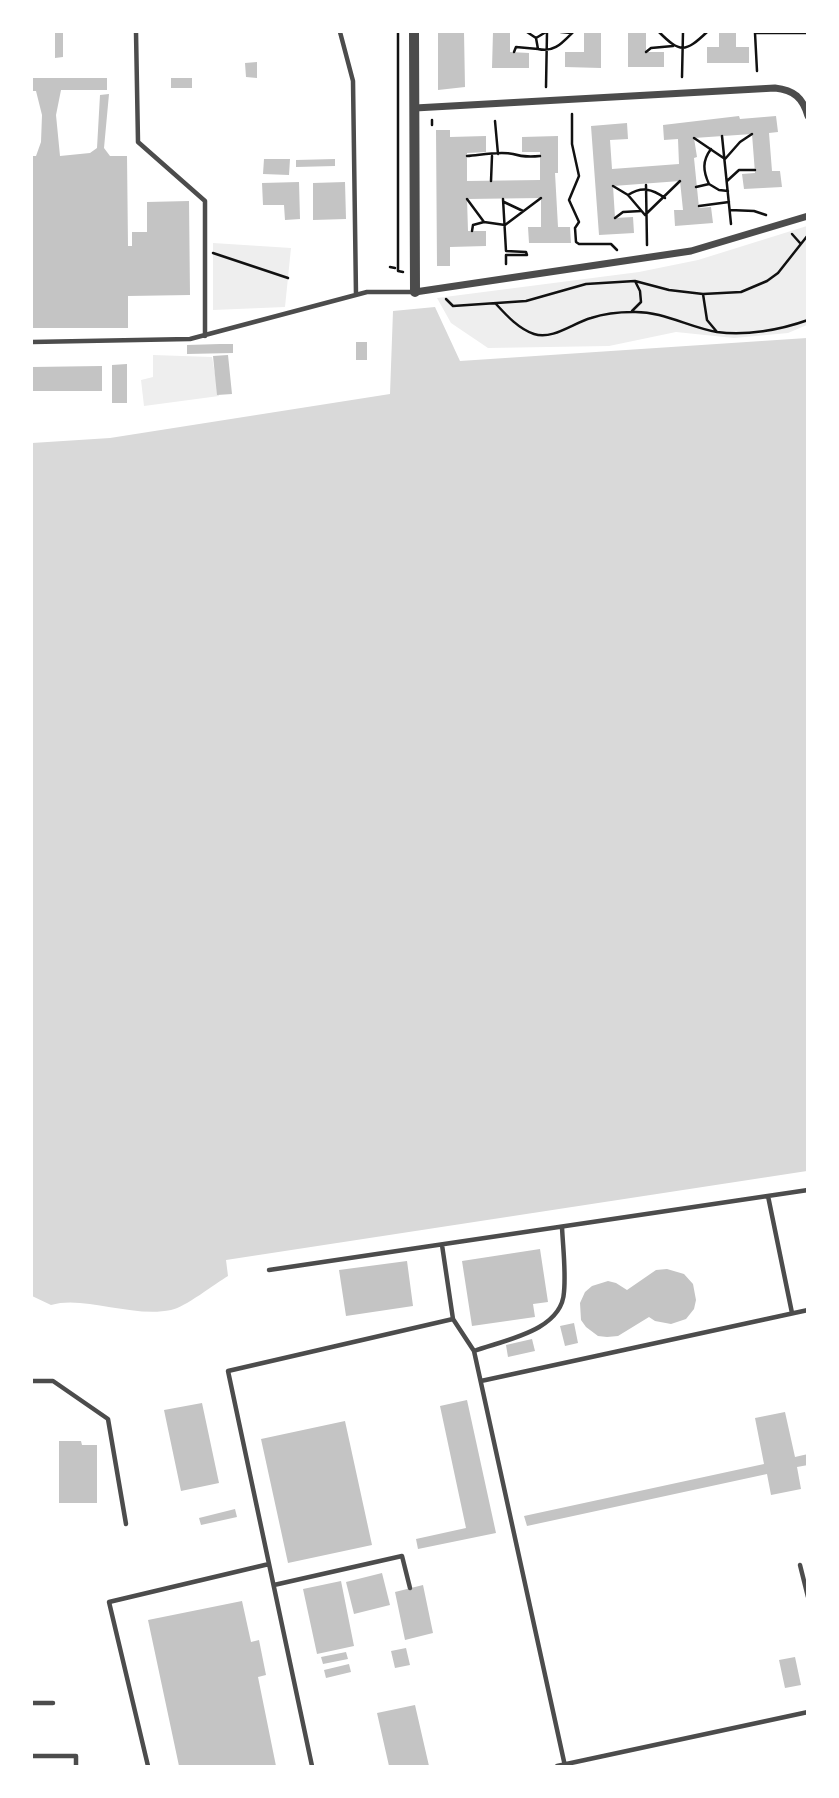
<!DOCTYPE html>
<style>
body{margin:0}
#map{position:relative;width:839px;height:1798px;overflow:hidden;background:#fff;font-family:Raleway,sans-serif}
canvas{display:block}
.frame{position:absolute;inset:0;border:33px solid #fff;pointer-events:none}
</style>
<div id="map">
<canvas width="839" height="1798"></canvas>
<div class="frame"></div>
</div>
<script>
const context = document.querySelector('canvas').getContext('2d');
context.lineJoin = 'round';
function paint(path, color) { context.fillStyle = color; context.fill(path, 'evenodd'); }
function strokePath(path, color, width, dash) { context.strokeStyle = color; context.lineWidth = width; context.lineCap = dash ? 'butt' : 'round'; context.setLineDash(dash || []); context.stroke(path); }
const green = new Path2D(`
 M807,226V325L788,333L734,338L676,332L609,346L488,348L451,323L437,298L639,272L698,260Z
 M213,243L291,248L285,307L213,310Z
 M153,355L212,357L219,396L144,406L141,380L153,377Z`);
const water = new Path2D(`
 M435,307L460,361L807,338V1171L226,1260L228,1276C216,1283 184,1308 171,1310C132,1318 83,1295 51,1305L32,1296V443L110,438L390,394L393,311Z`);
const building = new Path2D(`
 M55,32H63V57L55,58Z
 M438,32H464L465,87L438,90Z
 M493,32H510V52L529,53V68H492Z
 M584,32H601V68L565,67V52H584Z
 M628,32H646V52H664V67H628Z
 M719,32H736V47H749V63H707V47H719Z
 M257,62V78L246,77L245,63Z
 M32,78H107V90H61L56,115L60,156L90,153L97,148L100,95L109,94L104,148L110,156H127L128,246H132V232H147V202L189,201L190,295L128,296V328H32V156H36L41,142L42,115L36,91H32Z
 M171,78H192V88H171Z
 M739,116L740,119L776,116L778,132L769,133L772,171H780L782,187L744,189L742,174L755,173L752,134L694,138L697,157L694,158L699,208L711,207L713,223L675,226L674,210H683L680,181L613,186L615,218L633,217L634,233L599,235L591,126L627,123L628,139L610,140L612,169L679,164L678,139L664,140L663,125Z
 M436,130H450V137L486,136V152L467,153V181L540,180V152H522V137L558,136V173H555L558,227H570L571,243H529L528,227H541V198L467,199L468,231H486V246L450,247V266H437Z
 M264,159H290L289,175L263,174Z
 M335,159V166L296,167V160Z
 M299,182L300,219L285,220L284,205H263L262,183Z
 M345,182L346,219L313,220V183Z
 M356,342H367V360H356Z
 M220,344H233V353L187,354V345Z
 M228,355L232,394L217,395L213,356Z
 M127,364V403H112V365Z
 M102,366V391H32V367Z
 M540,1249L548,1302L533,1304L535,1317L472,1326L462,1261Z
 M407,1261L413,1306L346,1316L339,1270Z
 M667,1269L684,1274L693,1284L696,1300L694,1309L686,1319L671,1324L655,1321L649,1317L618,1336L607,1337L598,1336L586,1327L581,1320L580,1303L585,1292L592,1286L608,1281L616,1283L627,1290L656,1270Z
 M574,1323L578,1343L565,1346L560,1326Z
 M532,1339L535,1351L508,1357L506,1345Z
 M467,1400L496,1533L418,1549L416,1539L466,1528L440,1406Z
 M202,1403L219,1483L181,1491L164,1410Z
 M785,1412L795,1457L808,1454V1465L797,1467L801,1489L771,1495L767,1474L527,1526L524,1516L764,1464L755,1418Z
 M345,1421L372,1545L288,1563L261,1439Z
 M59,1441H81L82,1445H97V1503H59Z
 M235,1509L237,1517L201,1525L199,1518Z
 M382,1573L390,1605L354,1614L346,1582Z
 M341,1581L354,1646L317,1654L303,1589Z
 M423,1585L433,1633L405,1640L395,1592Z
 M242,1601L251,1642L259,1640L266,1675L258,1677L276,1766H179L148,1620Z
 M406,1648L410,1665L395,1668L391,1651Z
 M346,1652L348,1659L323,1664L321,1657Z
 M795,1657L801,1685L785,1688L779,1660Z
 M349,1664L351,1672L326,1678L324,1670Z
 M415,1705L429,1766H389L377,1713Z`);
const path = new Path2D(`
 M398,32V271L403,272
 M527,32L536,38L538,49C554,53 562,43 573,32
 M561,32L571,33
 M659,32C680,53 685,53 707,32
 M536,38L546,32
 M514,52L516,47L538,49
 M646,52L651,48L673,46
 M757,71L755,33H808
 M682,77L683,32
 M546,87L547,32
 M572,114V144L579,176L569,200L579,222L575,228L576,242L579,244H611L617,250
 M495,121L498,154
 M432,125V120
 M722,136L731,224
 M694,138L725,159L740,142L752,134
 M467,156C481,155 499,151 513,154C522,157 530,157 540,156
 M491,181L492,156
 M727,181L739,170H755
 M709,184C703,171 702,161 711,149
 M646,185L647,245
 M613,186L628,195L645,215L680,181
 M696,187L709,184L719,190L728,191
 M628,195C642,186 652,189 665,198
 M467,199L484,222L505,225L541,198
 M503,199L506,251L526,252L527,255H506V264
 M504,202L523,211
 M699,206L729,202
 M730,210L754,211L766,215
 M615,218L623,212L641,211
 M472,231L473,225L484,222
 M792,234L800,243
 M213,253L288,278
 M390,267L395,268
 M703,294L707,320L717,332
 M446,299L453,306L526,301L586,284L635,281L669,290L703,294L741,292L767,281L778,273L808,235
 M496,304C507,316 519,329 534,334C553,340 573,323 591,318C603,314 620,312 633,312C663,311 688,327 717,332C746,336 780,330 808,320
 M632,311L641,302L640,291L635,281`);
const service = new Path2D(`
 M136,32L138,142L205,201V336
 M340,32L353,81L356,295
 M32,342L190,339L367,292H413
 M768,1196L792,1313
 M442,1245L453,1319L474,1351L565,1766
 M269,1270L808,1190
 M474,1351C504,1340 562,1331 564,1292C566,1271 563,1248 562,1227
 M32,1381H53L108,1419L126,1524
 M481,1381L808,1310
 M800,1565L808,1597
 M274,1585L402,1556L410,1588
 M32,1703H53
 M32,1756H76V1766
 M148,1766L109,1602L269,1564
 M312,1766L228,1371L453,1319
 M557,1766L808,1712`);
const minor = new Path2D(`
 M415,108L775,88C794,90 803,98 808,116
 M415,292L691,251L808,216`);
const tertiary = new Path2D(`
 M414,32L415,292`);
paint(green, '#eee');
paint(water, '#d9d9d9');
paint(building, '#c4c4c4');
strokePath(path, '#111', 2.5);
strokePath(service, '#4c4c4c', 4.5);
strokePath(minor, '#4c4c4c', 7);
strokePath(tertiary, '#4c4c4c', 10);
</script>
